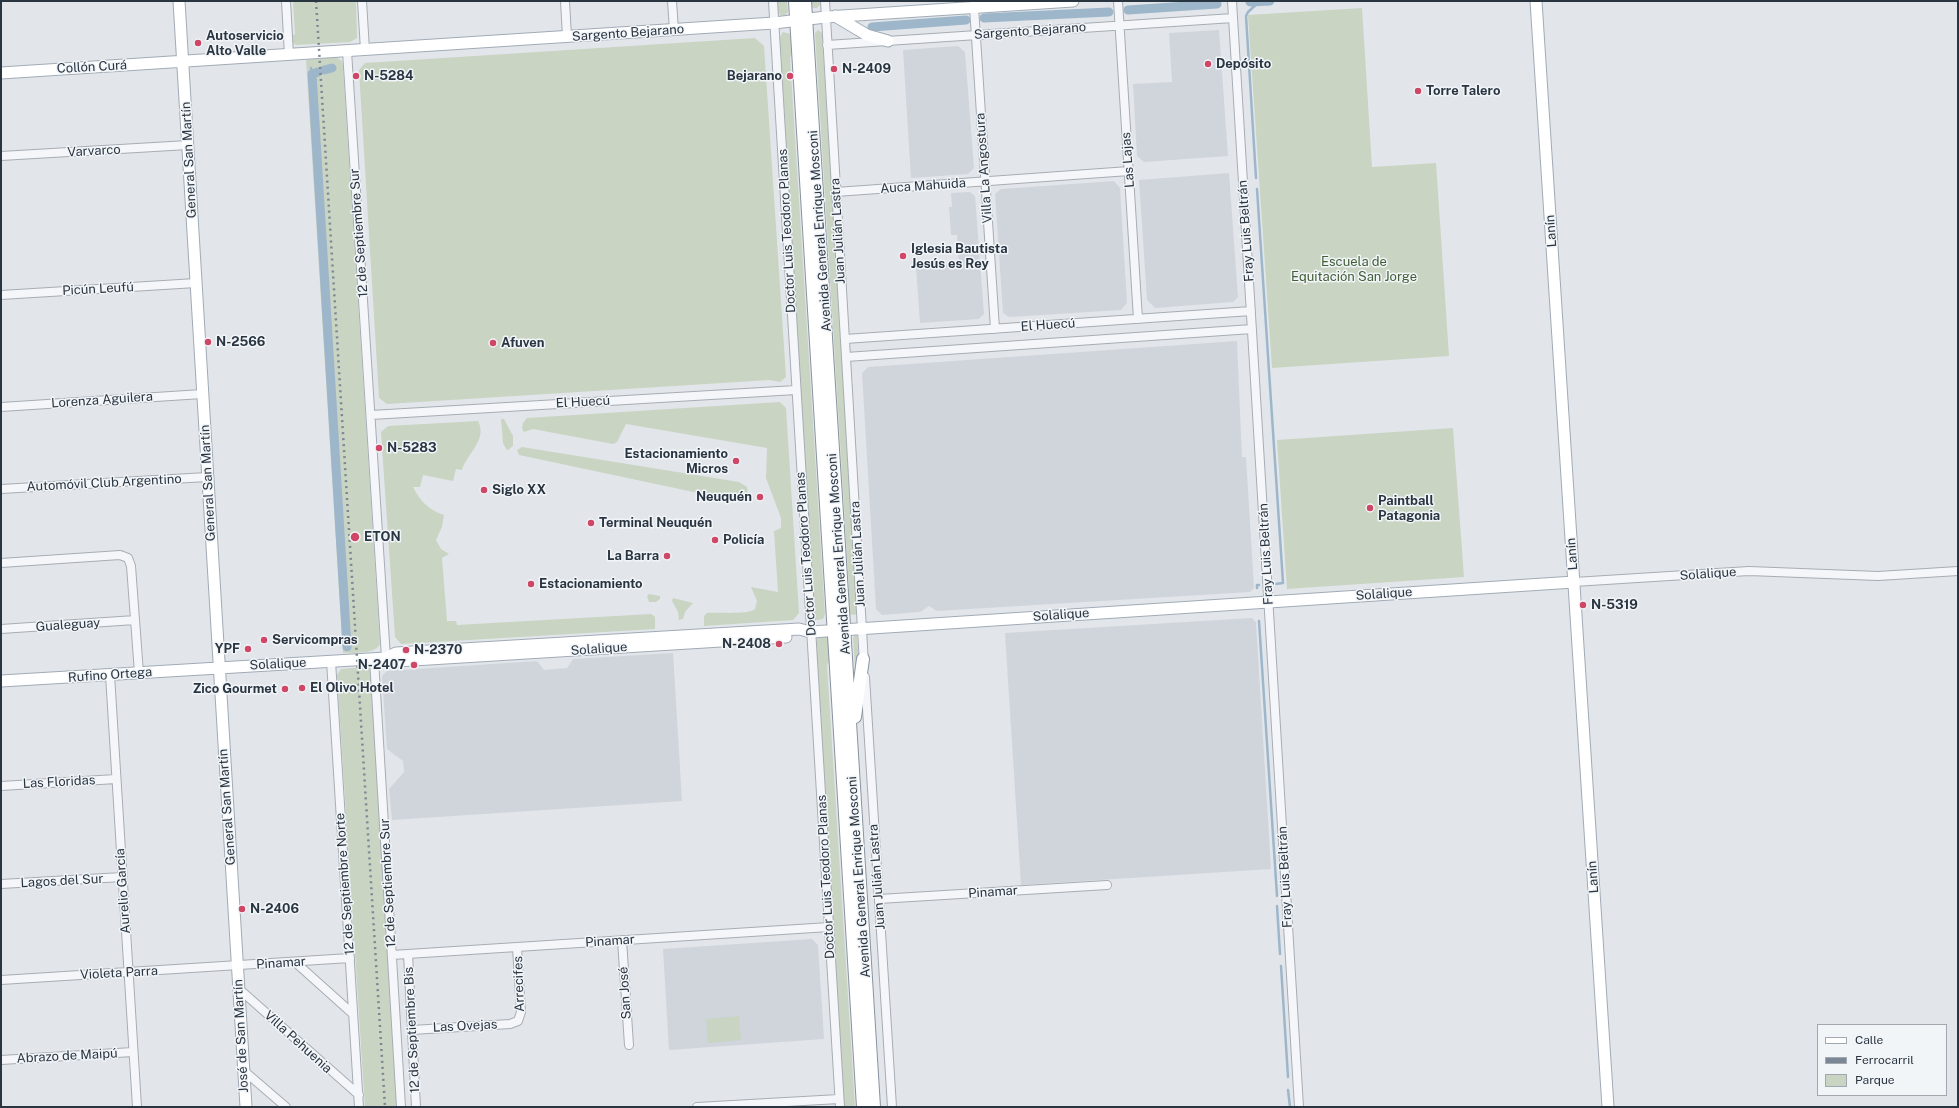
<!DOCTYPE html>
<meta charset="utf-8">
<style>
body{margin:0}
#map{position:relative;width:1959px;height:1108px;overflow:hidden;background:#e2e6ea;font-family:"Public Sans",sans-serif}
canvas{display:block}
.frame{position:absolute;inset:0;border:2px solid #2a3542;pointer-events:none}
.legend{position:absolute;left:1817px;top:1024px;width:130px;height:72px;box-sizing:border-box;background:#f2f5f8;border:1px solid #a2a8af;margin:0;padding:5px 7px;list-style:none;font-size:12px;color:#2a3542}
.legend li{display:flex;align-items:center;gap:8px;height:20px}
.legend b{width:20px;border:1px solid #a2a8af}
</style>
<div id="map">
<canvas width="1959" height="1108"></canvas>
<div class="frame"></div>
<ul class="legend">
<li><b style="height:5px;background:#fff"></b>Calle</li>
<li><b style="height:5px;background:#7b8794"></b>Ferrocarril</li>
<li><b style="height:11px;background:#c9d4c3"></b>Parque</li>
</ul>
</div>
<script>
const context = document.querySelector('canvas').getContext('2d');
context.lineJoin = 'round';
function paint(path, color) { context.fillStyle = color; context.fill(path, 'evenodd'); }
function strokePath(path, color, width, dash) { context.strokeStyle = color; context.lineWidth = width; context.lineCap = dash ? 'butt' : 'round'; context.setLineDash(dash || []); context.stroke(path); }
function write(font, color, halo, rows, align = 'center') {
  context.font = font + ' "Public Sans",sans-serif'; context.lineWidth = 3; context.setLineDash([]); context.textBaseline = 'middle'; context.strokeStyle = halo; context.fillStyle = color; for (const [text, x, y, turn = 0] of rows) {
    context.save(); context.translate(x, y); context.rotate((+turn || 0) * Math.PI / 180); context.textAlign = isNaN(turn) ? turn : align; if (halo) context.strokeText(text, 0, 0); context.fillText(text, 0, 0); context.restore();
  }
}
const built = new Path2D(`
 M1219,30L1228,156L1144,162L1137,156L1133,84L1172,82L1169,33Z
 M958,46L965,52L974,168L968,174L911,178L903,50Z
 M1229,173L1238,297L1233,302L1155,308L1147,300L1139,180Z
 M1114,181L1120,188L1127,303L1121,310L1009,317L1003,313L995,194L1001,189Z
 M970,192L975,196L984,314L979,319L920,323L916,267L959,264L957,235H951L949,207H952L951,193Z
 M1237,341L1242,457H1246L1254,588L1250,592L937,611L929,606L920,612L882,615L876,609L862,373L868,367Z
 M1252,618L1256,622L1271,869L1021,885L1005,633Z
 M673,653L682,801L392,820L389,789L404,772L403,761L387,749L382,676L387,671L537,661L544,670L567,668L573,659Z
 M812,939L818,945L824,1039L669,1050L663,949Z`);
const green = new Path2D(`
 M293,1H356L357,38L350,42L296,45L292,42L291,37L295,34Z
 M777,1H787L788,12L785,16L780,15L778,11Z
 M810,1H821V4L817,8H813Z
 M1362,8L1372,167L1436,163L1449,356L1272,368L1248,15Z
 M818,30L822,33L858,610L855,615L848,614L846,592L849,588L815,33Z
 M783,32L791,34L794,53L790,57L825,614L823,619L816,620L813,615L780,37Z
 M755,38L764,46L786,377L780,382L770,380L387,404L379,398L359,70L365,63Z
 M336,57L342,61L343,67L380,644C375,655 353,652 343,653L306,60Z
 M780,402L786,408L799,613L793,620L704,626V616L707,613C718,612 748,615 755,609L757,601L751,587L778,592L774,531L781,528V518L766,478L767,448L626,424L617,442L613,444L533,429L524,432L522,428L523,423L527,418Z
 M501,419H504L513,436V446L508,450L506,449L503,443Z
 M478,421C488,440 467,453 462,470L456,469L453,481L423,475L420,487H413C420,501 429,510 444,515L442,527L436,540L441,549L449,554L442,558L447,621H456L457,625L651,614L655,617V629L401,644L395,637L381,432L388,426Z
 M1453,428L1464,577L1287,589L1277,440Z
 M522,447L739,482L747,487L748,495L743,500L736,501L519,455L517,450Z
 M649,594L660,596V599L656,602H649L647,596Z
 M673,598L693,603L685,612L683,619L679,620L678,612L672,601Z
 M855,635L857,636L859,660L856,683L853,637Z
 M820,636H825L829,639L831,658L827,665L855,1107H844L815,644L817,639Z
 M364,667L369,668L371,672L398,1107H365L337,675L341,669Z
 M739,1016L741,1040L708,1043L706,1019Z`);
const stream = new Path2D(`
 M311,68L312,74
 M1256,178L1246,16L1248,12L1259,2
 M1257,189L1283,583L1275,584
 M1257,588V585H1259
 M1259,621L1277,896
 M1277,906L1280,954
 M1281,966L1288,1077
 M1288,1090L1290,1107`);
const canal = new Path2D(`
 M1250,2L1270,1
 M1128,10L1217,4
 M984,18L1109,12
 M872,27L966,20
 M324,70L332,68
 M318,72L312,74L347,647`);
const minor = new Path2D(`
 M286,1L289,55
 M362,1L365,50
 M565,1L567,37
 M672,1L674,30
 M773,1L840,1107
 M825,1L864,663
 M1118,1L1138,319
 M1232,1L1299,1107
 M974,7L995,329
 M827,45L1233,18
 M347,51L386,658
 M1,156L188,145
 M836,192L1129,171
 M1,295L196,283
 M845,339L1251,311
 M846,357L1252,329
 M1,407L202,394
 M371,415L796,390
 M1,489L207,477
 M1,563L120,555L128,558L131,566L139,673
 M1574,582L1749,571L1878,576L1958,571
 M1,629L135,620
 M374,659L401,1107
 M331,661L359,1107
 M110,675L137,1107
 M865,677L892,1107
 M1,786L116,779
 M1,884L122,877
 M879,899L1107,885
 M622,940L629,1045
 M408,954L416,1107
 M392,955L829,927
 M295,962L353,1014
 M1,980L350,958
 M238,988L359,1095
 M412,1030L510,1024L518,1021L521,1012L517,947
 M1,1060L133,1052
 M243,1070L286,1107
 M697,1107L839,1099`);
const major = new Path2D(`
 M179,1L246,1107
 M1536,1L1608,1107
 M835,16L867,35L888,41
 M1,73L774,23L826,17L1073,1
 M386,658L396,653L799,629L811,632L1574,582
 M1,681L386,658L397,661L786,637`);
const highway = new Path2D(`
 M795,1L863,1107
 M805,1L874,1107
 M855,717L863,659`);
const rail = new Path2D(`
 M316,1L385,1107`);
const markers = [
 [198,43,4,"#cf4766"],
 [1208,64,4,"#cf4766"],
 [834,69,4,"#cf4766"],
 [356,76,4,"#cf4766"],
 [790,76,4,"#cf4766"],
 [1418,91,4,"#cf4766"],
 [903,256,4,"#cf4766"],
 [208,342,4,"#cf4766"],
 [493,343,4,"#cf4766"],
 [379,448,4,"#cf4766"],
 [736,461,4,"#cf4766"],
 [484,490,4,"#cf4766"],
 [760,497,4,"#cf4766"],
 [1370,508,4,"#cf4766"],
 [591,523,4,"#cf4766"],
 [355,537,5,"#cf4766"],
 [715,540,4,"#cf4766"],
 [667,556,4,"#cf4766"],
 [531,584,4,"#cf4766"],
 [1583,605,4,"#cf4766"],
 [264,640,4,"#cf4766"],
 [779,644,4,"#cf4766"],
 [248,649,4,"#cf4766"],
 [406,650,4,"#cf4766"],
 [414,665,4,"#cf4766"],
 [302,688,4,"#cf4766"],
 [285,689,4,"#cf4766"],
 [242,909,4,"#cf4766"]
];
const streetNames = [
 ["Sargento Bejarano",1030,31,-4],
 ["Sargento Bejarano",628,33,-4],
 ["Collón Curá",92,67,-3],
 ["Varvarco",94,151,-3],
 ["General San Martín",189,160,-93],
 ["Las Lajas",1128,160,-94],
 ["Villa La Angostura",984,168,-94],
 ["Auca Mahuida",923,186,-4],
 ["Doctor Luis Teodoro Planas",787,231,-93],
 ["Avenida General Enrique Mosconi",820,231,-94],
 ["Juan Julián Lastra",838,231,-93],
 ["Fray Luis Beltrán",1246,231,-94],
 ["Lanín",1551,231,-94],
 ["12 de Septiembre Sur",359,233,-94],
 ["Picún Leufú",98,289,-3],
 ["El Huecú",1048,325,-4],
 ["Lorenza Aguilera",102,400,-4],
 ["El Huecú",583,402,-3],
 ["Automóvil Club Argentino",104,483,-3],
 ["General San Martín",208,483,-93],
 ["Doctor Luis Teodoro Planas",806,554,-94],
 ["Avenida General Enrique Mosconi",839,554,-94],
 ["Juan Julián Lastra",858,554,-93],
 ["Fray Luis Beltrán",1266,554,-93],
 ["Lanín",1572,554,-94],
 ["Solalique",1708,574,-4],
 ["Solalique",1384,594,-4],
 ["Solalique",1061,615,-4],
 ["Gualeguay",68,625,-4],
 ["Solalique",599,649,-4],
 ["Solalique",278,664,-3],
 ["Rufino Ortega",110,675,-4],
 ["Las Floridas",59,782,-3],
 ["General San Martín",227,807,-94],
 ["Doctor Luis Teodoro Planas",826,877,-93],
 ["Avenida General Enrique Mosconi",859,877,-94],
 ["Juan Julián Lastra",877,877,-94],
 ["Fray Luis Beltrán",1285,877,-93],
 ["Lanín",1593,877,-94],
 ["Lagos del Sur",62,881,-3],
 ["12 de Septiembre Sur",388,883,-93],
 ["12 de Septiembre Norte",345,884,-94],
 ["Aurelio García",123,891,-94],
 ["Pinamar",993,892,-4],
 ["Pinamar",610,941,-4],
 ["Pinamar",281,963,-4],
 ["Violeta Parra",119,973,-3],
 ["Arrecifes",519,984,-92],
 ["San José",625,993,-94],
 ["Las Ovejas",465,1026,-3],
 ["12 de Septiembre Bis",412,1030,-93],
 ["José de San Martín",241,1036,-93],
 ["Villa Pehuenia",298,1042,42],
 ["Abrazo de Maipú",67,1056,-3]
];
const poiNames = [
 ["Autoservicio",206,36],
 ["Alto Valle",206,51],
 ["Depósito",1216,64],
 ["N-2409",842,69],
 ["N-5284",364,76],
 ["Bejarano",782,76,"right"],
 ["Torre Talero",1426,91],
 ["Iglesia Bautista",911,249],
 ["Jesús es Rey",911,264],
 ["N-2566",216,342],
 ["Afuven",501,343],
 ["N-5283",387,448],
 ["Estacionamiento",728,454,"right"],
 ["Micros",728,469,"right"],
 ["Siglo XX",492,490],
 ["Neuquén",752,497,"right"],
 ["Paintball",1378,501],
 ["Patagonia",1378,516],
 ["Terminal Neuquén",599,523],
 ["ETON",364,537],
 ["Policía",723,540],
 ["La Barra",659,556,"right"],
 ["Estacionamiento",539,584],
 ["N-5319",1591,605],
 ["Servicompras",272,640],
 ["N-2408",771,644,"right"],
 ["YPF",240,649,"right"],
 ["N-2370",414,650],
 ["N-2407",406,665,"right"],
 ["El Olivo Hotel",310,688],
 ["Zico Gourmet",277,689,"right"],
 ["N-2406",250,909]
];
const parkNames = [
 ["Escuela de",1354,262],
 ["Equitación San Jorge",1354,277]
];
paint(built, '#d0d5dc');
paint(green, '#c9d4c3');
strokePath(stream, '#9db6ca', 2.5);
strokePath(canal, '#9db6ca', 9);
strokePath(minor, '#a7adb4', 10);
strokePath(major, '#a1abb6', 13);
strokePath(highway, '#8994a1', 14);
strokePath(minor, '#f5f6f9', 8);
strokePath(major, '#fff', 11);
strokePath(highway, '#fff', 12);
strokePath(rail, '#7b8794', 2.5, [2, 4]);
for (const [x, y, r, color] of markers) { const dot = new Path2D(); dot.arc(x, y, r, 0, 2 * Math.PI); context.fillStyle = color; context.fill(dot); strokePath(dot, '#f2f5f8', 1.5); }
write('13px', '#2a3542', '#f2f5f8', streetNames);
write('bold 13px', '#2a3542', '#f2f5f8', poiNames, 'left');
write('13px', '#415e37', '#f2f5f8', parkNames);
</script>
